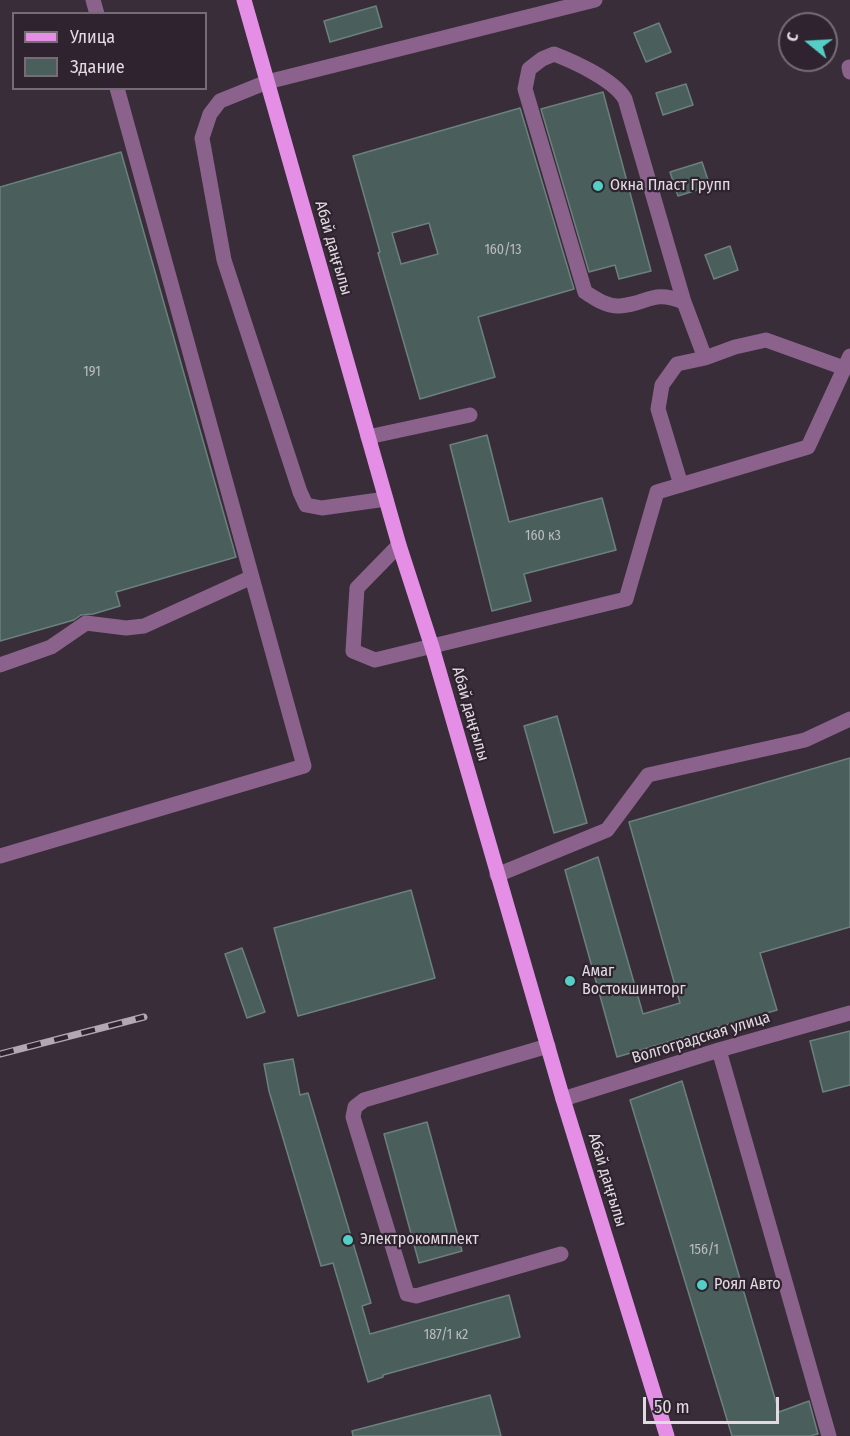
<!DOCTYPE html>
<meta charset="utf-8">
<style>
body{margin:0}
#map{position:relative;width:850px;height:1436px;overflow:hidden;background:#382d38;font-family:"Fira Sans Condensed",sans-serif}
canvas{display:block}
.legend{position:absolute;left:12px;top:12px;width:195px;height:78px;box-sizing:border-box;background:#2e232e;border:2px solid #766c76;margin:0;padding:8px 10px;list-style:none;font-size:18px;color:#e1dae1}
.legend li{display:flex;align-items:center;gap:12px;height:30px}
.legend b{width:30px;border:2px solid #766c76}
.north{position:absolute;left:778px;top:12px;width:60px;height:60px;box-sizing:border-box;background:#2e232e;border:2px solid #766c76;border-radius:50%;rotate:288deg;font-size:16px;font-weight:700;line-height:24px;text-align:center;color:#e1dae1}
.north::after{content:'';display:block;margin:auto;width:21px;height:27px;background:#55cec5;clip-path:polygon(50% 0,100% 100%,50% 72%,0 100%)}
.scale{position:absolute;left:643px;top:1397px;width:136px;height:27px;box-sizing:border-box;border:3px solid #e1dae1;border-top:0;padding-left:8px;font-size:18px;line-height:21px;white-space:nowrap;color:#e1dae1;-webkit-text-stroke:4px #2e232e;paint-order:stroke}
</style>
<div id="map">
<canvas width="850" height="1436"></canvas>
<ul class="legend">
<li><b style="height:8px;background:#e48ee6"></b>Улица</li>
<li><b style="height:16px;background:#4a5f5c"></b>Здание</li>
</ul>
<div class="north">С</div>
<div class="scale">50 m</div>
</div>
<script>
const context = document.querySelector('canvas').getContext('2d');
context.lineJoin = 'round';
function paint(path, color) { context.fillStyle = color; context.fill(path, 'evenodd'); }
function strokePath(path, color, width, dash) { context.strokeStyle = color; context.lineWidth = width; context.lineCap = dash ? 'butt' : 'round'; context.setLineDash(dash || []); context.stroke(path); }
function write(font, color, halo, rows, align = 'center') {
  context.font = font + ' "Fira Sans Condensed",sans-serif'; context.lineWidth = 4.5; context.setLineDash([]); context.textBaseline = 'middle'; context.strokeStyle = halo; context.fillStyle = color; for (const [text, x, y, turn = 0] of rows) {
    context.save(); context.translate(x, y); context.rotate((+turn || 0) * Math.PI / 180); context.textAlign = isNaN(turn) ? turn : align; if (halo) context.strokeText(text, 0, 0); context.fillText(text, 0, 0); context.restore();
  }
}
const building = new Path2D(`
 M376,6L382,27L330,42L324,21Z
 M659,23L671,52L646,62L634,33Z
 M686,84L693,105L663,115L656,93Z
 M603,92L651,271L619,279L615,265L589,272L541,109Z
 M520,108L574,289L478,317L495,377L420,399L378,253L380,252L353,156ZM429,223L438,254L401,264L392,233Z
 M121,152L236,557L116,592L120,606L93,614L81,615L74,620L0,641V187Z
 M702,162L710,186L678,196L670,172Z
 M730,246L738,270L714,279L705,255Z
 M487,435L509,522L602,498L616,550L524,574L531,601L492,611L450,445Z
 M557,716L587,823L554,833L524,726Z
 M850,758V927L760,953L777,1010L617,1057L565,870L598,857L643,1014L680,1003L629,822Z
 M411,890L435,978L298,1016L274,928Z
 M242,948L265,1012L247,1018L225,954Z
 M850,1031V1085L823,1092L810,1041Z
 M293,1059L300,1095L308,1093L371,1303L362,1306L370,1334L509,1295L520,1337L383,1375V1377L368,1382L333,1263L321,1266L269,1091L264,1064Z
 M682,1081L779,1412L809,1401L818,1434L810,1436H732L630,1100Z
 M427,1122L462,1251L419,1263L384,1134Z
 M490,1395L501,1436H353L352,1431Z`);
const minor = new Path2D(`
 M93,0L97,14
 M849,67L850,72
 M705,358L735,347L766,340L844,368
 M368,437L470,415
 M681,485L658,409L662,385L677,364L705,358L684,302C652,289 648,304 620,306C607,307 596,299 585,292L525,89L529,69L542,59L554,54C575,62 614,80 625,99L684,302
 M386,499L322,508L306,505L300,492L224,260L202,138L210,114L220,101L267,82L595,0
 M399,545L357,588L353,651L375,660L626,599L657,492L808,447L850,356
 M0,665L51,647L86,623L126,628L144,626L252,577
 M0,856L304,766L117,88
 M497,875L607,830L648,775L805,740L850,719
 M548,1046L364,1100L355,1107L353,1117L407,1294L416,1296L561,1254
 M719,1050L829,1436
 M563,1099L719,1050L850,1013`);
const major = new Path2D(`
 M244,0L399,545L432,647L563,1099L667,1436`);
const rail = new Path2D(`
 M0,1054L144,1017`);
const markers = [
 [598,186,6,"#55cec5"],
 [570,981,6,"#55cec5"],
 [348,1240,6,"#55cec5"],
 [702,1285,6,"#55cec5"]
];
const numberNames = [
 ["160/13",503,250],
 ["191",92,372],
 ["160 к3",543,536],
 ["156/1",704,1250],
 ["187/1 к2",446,1335]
];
const poiNames = [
 ["Окна Пласт Групп",610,186],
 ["Амаг",582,972],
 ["Востокшинторг",582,990],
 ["Электрокомплект",360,1240],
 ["Роял Авто",714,1285]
];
const streetNames = [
 ["Абай даңғылы",333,248,74],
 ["Абай даңғылы",470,714,74],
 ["Волгоградская улица",701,1038,-17],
 ["Абай даңғылы",607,1180,73]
];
paint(building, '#4a5f5c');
strokePath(building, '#6c817f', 1.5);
strokePath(minor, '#8b628c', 15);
strokePath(major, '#e48ee6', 15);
strokePath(rail, '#b1a8b1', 7);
strokePath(rail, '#2e232e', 4.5, [14]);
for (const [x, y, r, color] of markers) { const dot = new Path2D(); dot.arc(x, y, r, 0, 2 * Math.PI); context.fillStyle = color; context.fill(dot); strokePath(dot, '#2e232e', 2); }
write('14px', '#bbbbc0', null, numberNames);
write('16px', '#e1dae1', '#2e232e', poiNames, 'left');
write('16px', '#e1dae1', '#2e232e', streetNames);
</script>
